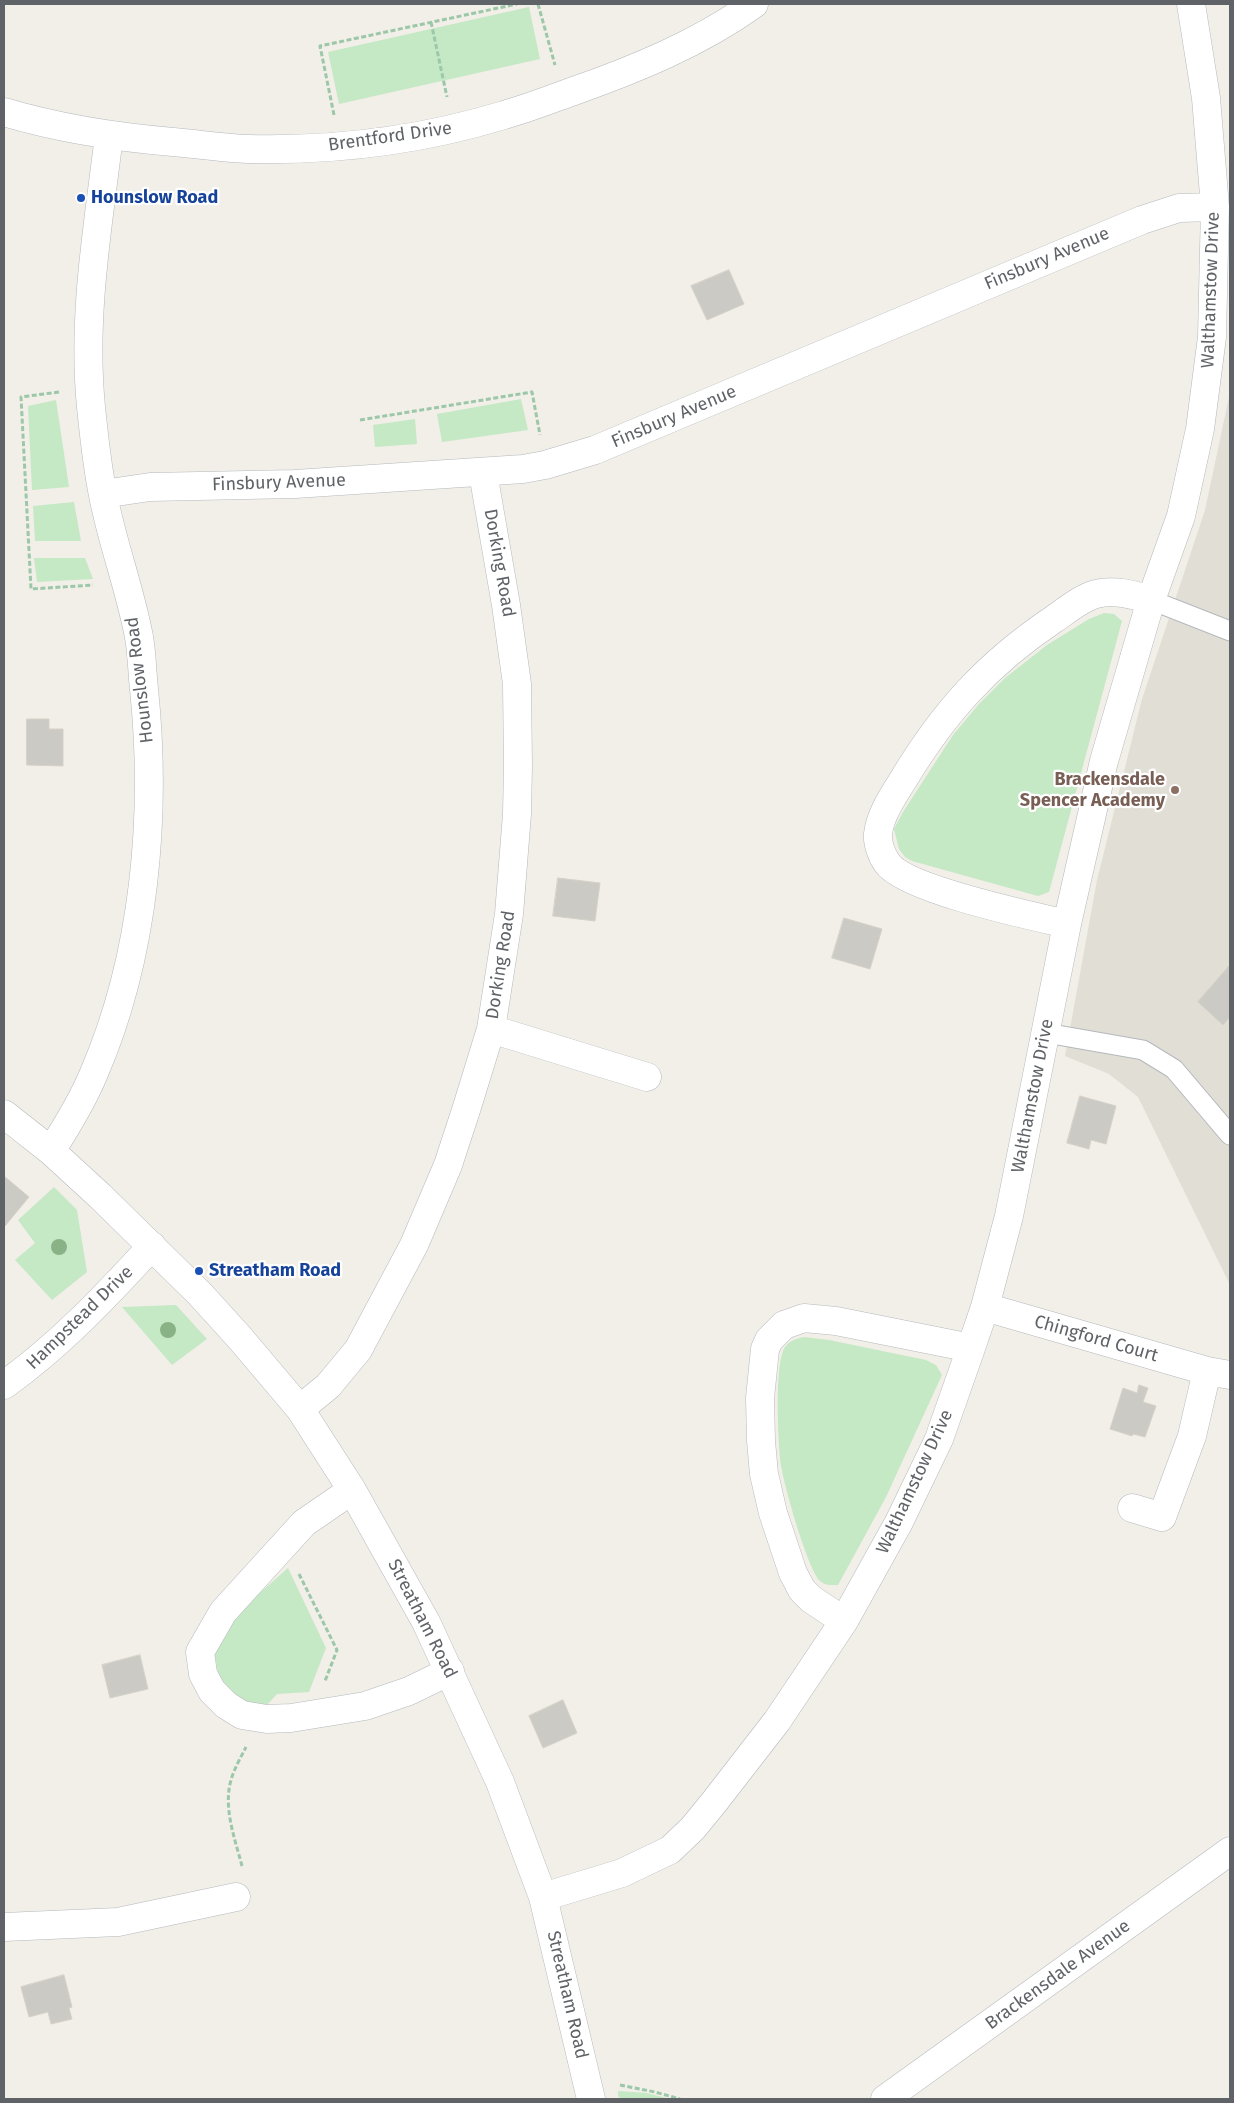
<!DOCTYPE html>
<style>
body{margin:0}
#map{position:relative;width:1234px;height:2103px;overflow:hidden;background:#f1efe8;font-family:"Fira Sans",sans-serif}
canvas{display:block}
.frame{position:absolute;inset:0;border:5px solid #5f6368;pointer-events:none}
</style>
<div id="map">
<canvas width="1234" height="2103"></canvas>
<div class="frame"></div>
</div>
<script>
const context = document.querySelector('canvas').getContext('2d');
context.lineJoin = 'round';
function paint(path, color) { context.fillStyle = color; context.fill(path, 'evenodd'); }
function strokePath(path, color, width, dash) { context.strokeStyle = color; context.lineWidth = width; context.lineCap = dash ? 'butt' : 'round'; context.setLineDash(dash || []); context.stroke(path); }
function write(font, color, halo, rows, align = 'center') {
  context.font = font + ' "Fira Sans",sans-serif'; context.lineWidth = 4.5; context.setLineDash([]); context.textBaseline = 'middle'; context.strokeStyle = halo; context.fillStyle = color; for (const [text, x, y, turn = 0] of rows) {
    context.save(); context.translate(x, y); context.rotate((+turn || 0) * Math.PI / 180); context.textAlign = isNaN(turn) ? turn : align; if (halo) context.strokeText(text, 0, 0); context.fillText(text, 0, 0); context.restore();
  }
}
const education = new Path2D(`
 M1230,381V1285L1138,1097L1109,1074L1065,1056L1097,880L1142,699L1205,510L1229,397Z`);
const green = new Path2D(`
 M529,7L540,59L339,104L328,52Z
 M521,399L528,430L442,442L437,414Z
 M56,400L69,487L32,490L28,406Z
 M415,419L417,444L375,447L373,425Z
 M74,502L81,541H35L33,506Z
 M34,558H85L93,579L37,582Z
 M1104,613L1114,614L1122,621L1049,892L1038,896L912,861L905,857L899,849L894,829L903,812L953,735L979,704L1005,678L1047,645L1089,619Z
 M54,1187L77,1210L87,1272L52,1300L15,1260L35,1243L18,1220Z
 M176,1305L207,1339L172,1365L122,1307Z
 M804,1337L829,1340L926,1360L936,1365L942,1375L886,1497L838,1585C832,1585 826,1586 820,1581C808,1570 781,1477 780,1458C778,1434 775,1371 783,1351C787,1341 795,1339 804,1337Z
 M288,1568L326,1648L309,1692L277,1694L266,1706C227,1701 217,1684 214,1647L246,1605Z
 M618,2091L647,2093L670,2099H621L618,2096Z`);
const building = new Path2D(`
 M729,270L744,304L707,320L691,286Z
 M27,719H49V729H63V766L27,765Z
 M558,878L600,883L595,921L553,916Z
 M844,918L882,929L870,969L832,958Z
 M1230,965V1017L1223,1025L1198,1002Z
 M1080,1096L1116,1106L1106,1144L1091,1140L1089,1149L1067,1143Z
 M4,1176L29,1197L5,1226L4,1225Z
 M1139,1385L1148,1388L1143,1402L1156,1406L1145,1437L1133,1434L1132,1436L1110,1429L1123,1388L1137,1393Z
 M140,1655L148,1689L110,1698L102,1665Z
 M563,1700L577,1733L543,1748L529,1716Z
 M64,1975L72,2007L69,2008L72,2019L51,2024L48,2012L29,2017L21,1987Z`);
const path = new Path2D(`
 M538,4L555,65
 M431,22L447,97
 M334,115L320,46L517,4
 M59,392L21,397L31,589L93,585
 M360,420L532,392L540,435
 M299,1574L337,1650L325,1681
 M242,1866C235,1839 223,1808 231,1780C234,1769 241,1757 246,1747
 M620,2085L655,2092L680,2099`);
const lane = new Path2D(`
 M1151,600L1230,631
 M1046,1033L1143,1050L1174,1069L1230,1135`);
const street = new Path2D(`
 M4,112C61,129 114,137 173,142C198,144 223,148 248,149C333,151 422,140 504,115C526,109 549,100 571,92C634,70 700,43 754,4
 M103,494L150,487L295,484L523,469L545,465L595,450L1142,220L1179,208L1215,207
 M1067,924C1032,916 905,889 887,863C882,856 877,843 878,834C880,815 893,796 903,780C944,712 987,664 1054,619C1066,611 1081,598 1096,594C1114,589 1134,595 1151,600
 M491,1029L647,1077
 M4,1114L51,1151L100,1196L200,1294L239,1337L300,1409L352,1490L426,1622L500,1782L543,1897L591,2099
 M51,1151C67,1126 83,1100 94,1073C145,955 157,815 144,689C142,671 142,654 139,637C130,589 112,542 103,495C97,466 94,436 91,407C82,316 98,226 109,136
 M985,1307L1207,1371L1230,1375
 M4,1385C59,1346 106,1296 152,1246
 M300,1409L328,1386L358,1350L414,1245L448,1165L467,1107L491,1029L509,914L517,814L518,766L517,684L506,605L483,473
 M352,1490L304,1523L223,1612L200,1652L203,1674L212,1691L226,1705L242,1715L267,1719L291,1718L365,1706L409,1691L450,1671
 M1132,1508L1162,1517L1192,1436L1207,1371
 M844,1621L811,1599L802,1590L793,1573L773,1513L764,1474L761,1441L760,1398L765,1349L769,1340L784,1325L804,1318L836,1321L971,1348
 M543,1897L622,1873L670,1850L693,1828L715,1801L777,1721L844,1621L899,1522L939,1439L971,1348L985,1307L1009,1216L1067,924L1104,761L1151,600L1181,516L1200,429L1212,337L1215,207L1206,98L1191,4
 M4,1927L118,1922L236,1897`);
const secondary = new Path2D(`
 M885,2099L1230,1851`);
const trees = [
 [59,1247],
 [168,1330]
];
const markers = [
 [81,198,5,"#1a4fb4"],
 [1175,790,5,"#8d6e63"],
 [199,1271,5,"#1a4fb4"]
];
const streetNames = [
 ["Brentford Drive",390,137,-8],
 ["Finsbury Avenue",1047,259,-23],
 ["Walthamstow Drive",1211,290,-88],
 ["Finsbury Avenue",674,417,-23],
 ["Finsbury Avenue",279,483,-2],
 ["Dorking Road",499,563,80],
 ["Hounslow Road",140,680,-97],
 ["Dorking Road",501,965,-81],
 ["Walthamstow Drive",1033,1096,-79],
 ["Hampstead Drive",80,1318,-44],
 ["Chingford Court",1096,1339,16],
 ["Walthamstow Drive",915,1482,-65],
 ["Streatham Road",422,1619,63],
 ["Brackensdale Avenue",1058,1975,-36],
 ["Streatham Road",567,1995,77]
];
const transitNames = [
 ["Hounslow Road",91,198],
 ["Streatham Road",209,1271]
];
const educationNames = [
 ["Brackensdale",1165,780],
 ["Spencer Academy",1165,801]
];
paint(education, '#e1ded6');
paint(green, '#c5e8c5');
paint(building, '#cccac5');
strokePath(building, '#d6d1c6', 1);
strokePath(lane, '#b5b8bc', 21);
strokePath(street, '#b5b8bc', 29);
strokePath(secondary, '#b6babf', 29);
strokePath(path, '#9cc7a9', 3, [5, 2.5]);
strokePath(lane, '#fff', 19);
strokePath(street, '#fff', 28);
strokePath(secondary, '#fff', 28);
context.fillStyle = '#89b387';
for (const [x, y] of trees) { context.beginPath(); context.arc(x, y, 8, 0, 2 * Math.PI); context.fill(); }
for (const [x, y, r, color] of markers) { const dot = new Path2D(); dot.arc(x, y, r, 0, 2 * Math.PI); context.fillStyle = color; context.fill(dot); strokePath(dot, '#fff', 2); }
write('18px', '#5f6368', '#fff', streetNames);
write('bold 18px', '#164399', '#fff', transitNames, 'left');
write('bold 18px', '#785e54', '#fff', educationNames, 'right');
</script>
